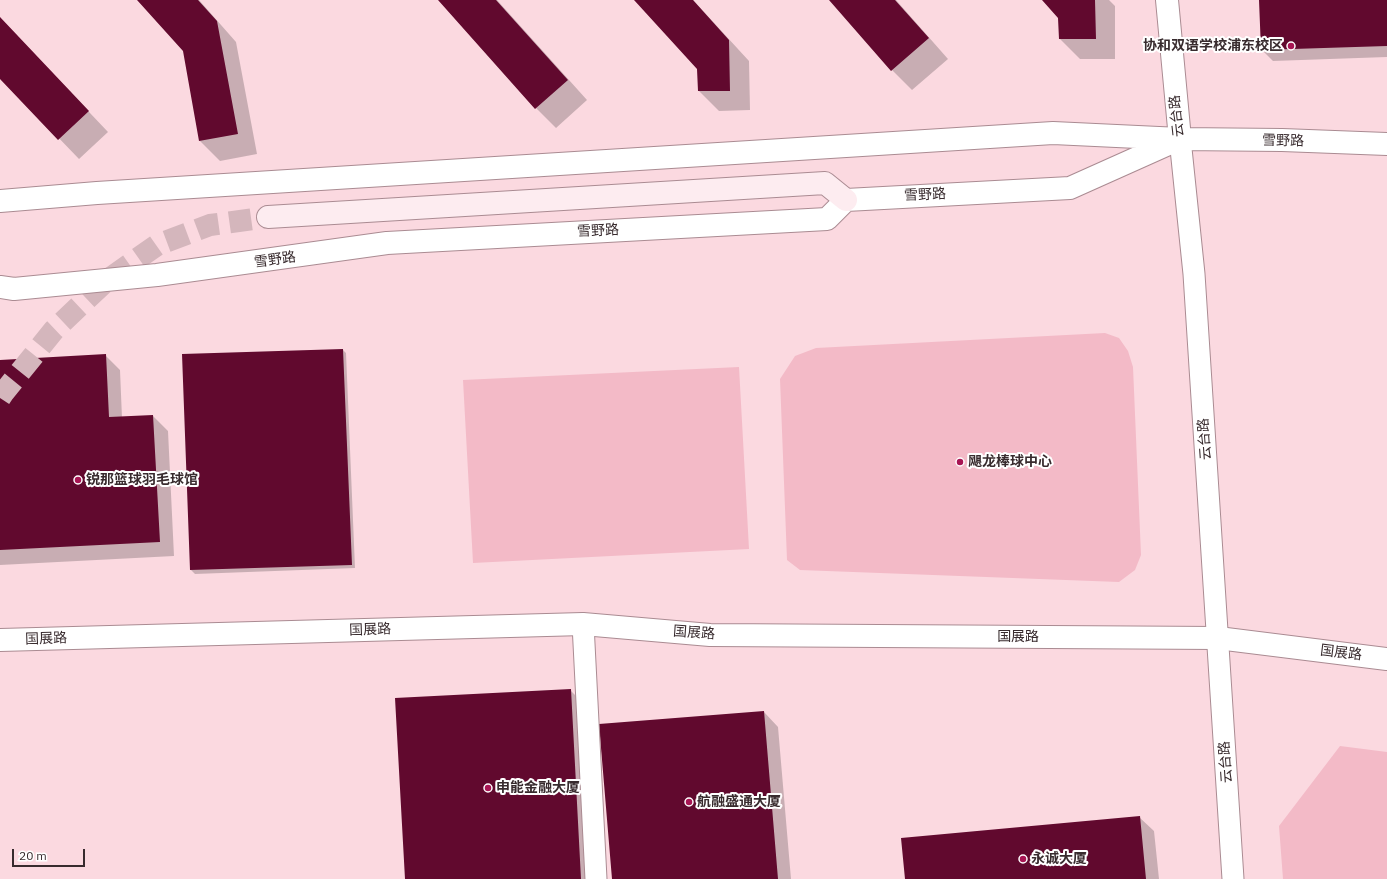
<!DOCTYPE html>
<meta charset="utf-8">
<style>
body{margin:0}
#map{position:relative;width:1387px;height:879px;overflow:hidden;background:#fbd9e0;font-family:"IBM Plex Sans",sans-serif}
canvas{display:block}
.scale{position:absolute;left:12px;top:849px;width:73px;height:18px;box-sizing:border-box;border:2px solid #382b2e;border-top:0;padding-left:5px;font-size:12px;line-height:14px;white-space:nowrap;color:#382b2e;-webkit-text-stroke:3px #fff;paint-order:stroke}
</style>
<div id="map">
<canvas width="1387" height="879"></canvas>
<div class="scale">20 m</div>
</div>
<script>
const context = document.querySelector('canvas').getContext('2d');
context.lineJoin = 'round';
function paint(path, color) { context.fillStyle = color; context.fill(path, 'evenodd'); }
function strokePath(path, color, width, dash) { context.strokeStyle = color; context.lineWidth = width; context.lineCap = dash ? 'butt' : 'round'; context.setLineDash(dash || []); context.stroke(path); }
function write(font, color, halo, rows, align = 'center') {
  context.font = font + ' "IBM Plex Sans","Noto Sans SC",sans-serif'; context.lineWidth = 4; context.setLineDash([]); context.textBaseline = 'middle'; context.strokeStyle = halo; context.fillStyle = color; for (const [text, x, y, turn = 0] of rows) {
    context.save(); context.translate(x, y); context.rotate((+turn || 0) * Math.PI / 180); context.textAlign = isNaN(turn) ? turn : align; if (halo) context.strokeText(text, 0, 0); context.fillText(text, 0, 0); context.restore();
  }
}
const green = new Path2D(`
 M1105,333L1119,338L1128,351L1133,367L1141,555L1135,570L1119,582L800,570L787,560L780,379L795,356L816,348Z
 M739,367L749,549L473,563L463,380Z
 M1340,746L1387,752V879H1283L1279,826Z`);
const shadow = new Path2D(`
 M139,0H199L236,42L257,154L220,161L200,141L184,50Z
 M439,0H497L587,100L556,128L536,108Z
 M636,0H693L749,61L750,110L719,111L699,91L698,69Z
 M831,0H896L948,59L912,90L892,70Z
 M1043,0H1109L1115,6V59H1080L1060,39L1059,18Z
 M1260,0H1387V57L1273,61L1262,50Z
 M0,18L108,132L79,159L0,77Z
 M343,350L346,353L355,568L195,574L191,570L183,355Z
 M105,355L120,370L122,418L153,416L168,431L174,556L0,565V361Z
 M570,690L590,710L600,879H406Z
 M764,712L778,727L791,879H613Z
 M1139,817L1154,831L1159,879H906Z`);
const building = new Path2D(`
 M137,0H198L217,21L238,134L199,141L183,51Z
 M438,0H496L568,80L535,109Z
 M634,0H693L729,40L730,91H698L697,69Z
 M829,0H895L929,38L891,71Z
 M1042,0H1095L1096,39H1059L1058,18Z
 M1259,0H1387V46L1261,50Z
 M0,17L89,111L58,140L0,79Z
 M343,349L352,565L190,570L182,354Z
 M106,354L109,417L153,415L160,542L0,550V360Z
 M571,689L581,879H405L395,698Z
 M764,711L778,879H612L599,724Z
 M1140,816L1146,879H905L901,838Z`);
const secondaryTunnel = new Path2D(`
 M0,398L4,392L54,330L106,281L157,245L210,225L268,217`);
const minor = new Path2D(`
 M1180,139L1194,274L1233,879
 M583,624L596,879`);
const tertiary = new Path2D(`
 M1167,0L1180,139
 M0,201L97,193L1053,133L1180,139L1282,140L1387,144
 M0,287L14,289L157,275L387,243L827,219L846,200L1070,188L1175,141
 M0,640L583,624L710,635L1218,638L1387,659`);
const secondary = new Path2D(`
 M268,217L825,183L846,200`);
const markers = [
 [1291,46,4,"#a71553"],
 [960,462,4,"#a71553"],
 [78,480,4,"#a71553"],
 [488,788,4,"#a71553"],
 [689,802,4,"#a71553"],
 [1023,859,4,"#a71553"]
];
const poiNames = [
 ["协和双语学校浦东校区",1283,46,"right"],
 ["飓龙棒球中心",968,462],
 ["锐那篮球羽毛球馆",86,480],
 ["申能金融大厦",496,788],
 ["航融盛通大厦",697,802],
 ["永诚大厦",1031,859]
];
const streetNames = [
 ["云台路",1177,116,-96],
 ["雪野路",1283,141,1],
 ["雪野路",925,195,-3],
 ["雪野路",598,231,-3],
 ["雪野路",275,260,-8],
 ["云台路",1205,439,-94],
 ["国展路",370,630,-2],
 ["国展路",694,633,4],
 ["国展路",1018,637],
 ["国展路",46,639,-2],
 ["国展路",1341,653,7],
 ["云台路",1226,762,-94]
];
paint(green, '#f3bac7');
paint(shadow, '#0003');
paint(building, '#61092e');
strokePath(secondaryTunnel, '#d4b6bc', 22, [22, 11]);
strokePath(minor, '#aa8b92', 23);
strokePath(tertiary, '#aa8b92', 24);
strokePath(secondary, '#aa8b92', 24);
strokePath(minor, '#fff', 21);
strokePath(tertiary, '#fff', 22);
strokePath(secondary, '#fdecf0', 22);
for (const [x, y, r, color] of markers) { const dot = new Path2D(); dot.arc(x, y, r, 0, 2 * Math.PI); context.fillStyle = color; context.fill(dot); strokePath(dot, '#fff', 1.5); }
write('bold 14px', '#382b2e', '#fff', poiNames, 'left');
write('14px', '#382b2e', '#fff', streetNames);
</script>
